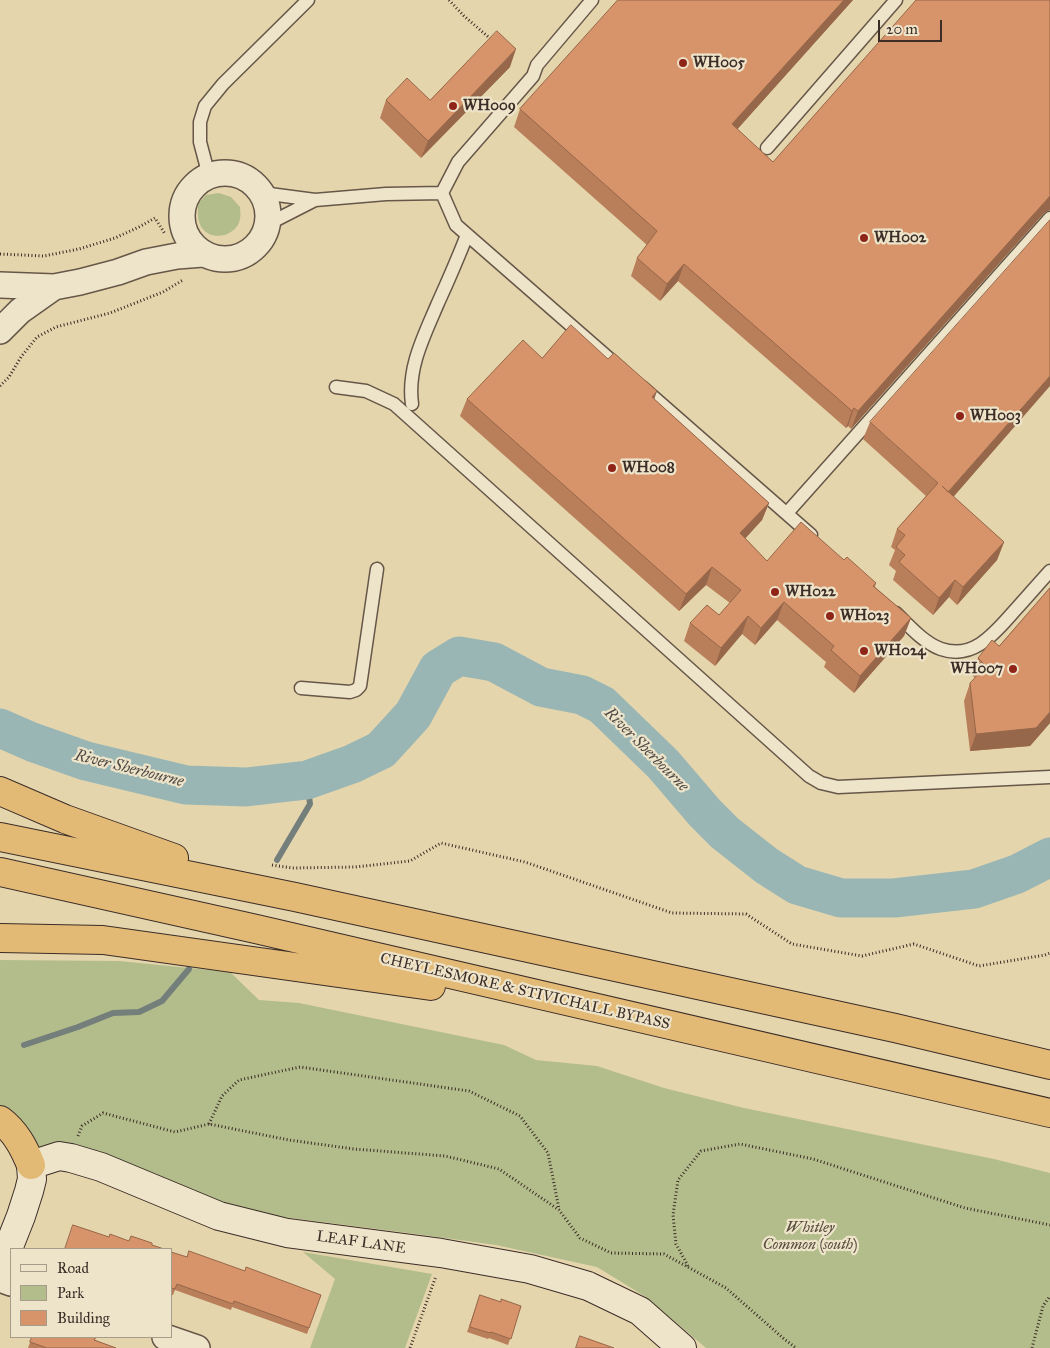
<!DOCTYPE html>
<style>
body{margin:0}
#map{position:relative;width:1050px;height:1348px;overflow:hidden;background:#e5d5ad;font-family:"IM FELL Great Primer",serif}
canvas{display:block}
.legend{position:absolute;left:10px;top:1248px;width:162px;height:90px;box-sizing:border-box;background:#eee4ca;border:1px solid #a79b89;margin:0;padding:6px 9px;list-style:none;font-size:15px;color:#3c2d27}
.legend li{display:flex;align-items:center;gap:10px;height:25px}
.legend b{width:25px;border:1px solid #a79b89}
.scale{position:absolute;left:878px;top:20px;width:64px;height:22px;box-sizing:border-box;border:2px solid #3c2d27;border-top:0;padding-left:6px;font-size:15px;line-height:18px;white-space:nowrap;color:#3c2d27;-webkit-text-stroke:4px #eee4ca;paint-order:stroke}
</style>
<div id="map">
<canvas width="1050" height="1348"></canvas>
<ul class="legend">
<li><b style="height:6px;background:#eee4ca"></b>Road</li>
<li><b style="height:14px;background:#b3bd8b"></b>Park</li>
<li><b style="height:14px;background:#d79369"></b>Building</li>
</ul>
<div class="scale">20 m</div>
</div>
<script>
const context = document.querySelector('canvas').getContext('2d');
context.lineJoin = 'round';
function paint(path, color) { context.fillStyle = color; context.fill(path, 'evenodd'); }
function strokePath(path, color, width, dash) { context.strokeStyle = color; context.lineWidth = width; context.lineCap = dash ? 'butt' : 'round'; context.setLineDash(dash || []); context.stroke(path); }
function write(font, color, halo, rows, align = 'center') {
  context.font = font + ' "IM FELL Great Primer",serif'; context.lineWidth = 4.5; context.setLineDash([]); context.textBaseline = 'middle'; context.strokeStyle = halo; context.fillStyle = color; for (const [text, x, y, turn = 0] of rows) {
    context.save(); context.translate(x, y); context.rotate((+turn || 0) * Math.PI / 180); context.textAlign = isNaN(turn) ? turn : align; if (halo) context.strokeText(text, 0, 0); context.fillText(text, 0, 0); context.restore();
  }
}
const green = new Path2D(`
 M219,193L231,197L240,207C240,210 241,215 240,219C237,236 212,242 202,228C197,221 198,212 198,204L206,195Z
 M0,960L119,961L230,972L259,1000L299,1003L504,1045L536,1060L597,1066L664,1088L744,1108L994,1159L1050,1173V1348H706L646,1297L597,1267L496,1245L416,1234L252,1213L39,1151L0,1109Z
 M303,1252L432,1274L405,1348H310L335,1279Z`);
const stream = new Path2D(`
 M277,860L310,804L307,780
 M24,1045L78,1027L113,1013L139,1012L162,1001L189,969`);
const river = new Path2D(`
 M0,728L32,742L86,761L186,785L246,787L307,780L352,764L381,750L413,715L438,669L459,656L494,662L541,687L582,695L602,705L663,764L705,813L725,833L767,866L797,885L841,898H894L974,889L1017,874L1050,857`);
const path = new Path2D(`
 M449,0L464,16L493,41
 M0,254L44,256L79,249L115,238L139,227L155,218L165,234
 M0,386L9,377L21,357L37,337L56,327L110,313L163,292L183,280
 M272,865L292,868L355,867L410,861L441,843L525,862L672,913L746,914L792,944L862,956L914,944L979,966L1045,955L1050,953
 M209,1124L222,1096L239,1080L300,1067L469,1091L520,1116L548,1153L559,1209
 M78,1136L82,1126L103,1113L175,1132L209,1124L289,1140L354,1149L445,1156L499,1169L559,1210L580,1238L611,1253L664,1254L726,1288L783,1338L796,1348
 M688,1266L676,1244L673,1215L678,1180L701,1151L740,1144L813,1159L965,1208L1050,1225
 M410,1348L436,1276
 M1032,1348L1043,1306L1050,1296`);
const lane = new Path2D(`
 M767,148L896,0
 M209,176L200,142V122L205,106L223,84L308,0
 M262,193L315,200L386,194L442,193
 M442,193L456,225L621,369
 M442,193L458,162L533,76L537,65L592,0
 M268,224L315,200
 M336,387L366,391L394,404L809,776L821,783L838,787L1050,777
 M642,387L811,535
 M412,404C407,368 424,336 438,303C448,281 458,258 467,235
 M787,513L1050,218
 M896,613C909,626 924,643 941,649C975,661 997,630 1017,608C1028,596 1039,583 1050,571
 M301,688L350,692L356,690L360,686L377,569`);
const street = new Path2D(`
 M182 216a43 43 0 1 1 86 0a43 43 0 1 1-86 0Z
 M0,285L54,287L80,282L118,272L146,262L177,256L203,254
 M0,331L20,311L54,287
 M0,1279L11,1283
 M165,1337L197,1348`);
const secondary = new Path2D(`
 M0,1269L21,1216L29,1191L32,1179L31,1165L59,1156L71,1158L101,1167L219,1216L287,1233L441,1253L530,1269L588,1286L640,1311L682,1348`);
const highway = new Path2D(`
 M0,791L65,819L174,858
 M0,837L295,897L895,1028L1050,1065
 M0,872L256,929L1050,1113
 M0,938L103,940L431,986
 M0,1120C16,1132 24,1148 31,1165`);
const wall = new Path2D(`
 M618,0H853L737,129L773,162L1044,213L851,429L848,426L846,428L678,281L660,301L631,276L637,258L647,245L514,127L520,109Z
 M510,67L421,158L380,118L386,100H430Z
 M542,358L608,359L654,399L769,503L762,520L745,538L767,561L844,560L876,583L875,587L911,618L904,636L854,693L824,667L826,662L777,620L755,645L742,634L715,666L684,641L690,623L719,615L730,603L706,585L679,611L460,416L467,399Z
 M870,422L1004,542L997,560L957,605L949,597L933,615L893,580L896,571L889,565L895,550L891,547L897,529L926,496L863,439Z
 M1050,588V723L1030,746L970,751L964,701L970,683L975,678L972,675L978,658L999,646Z
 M171,1252L187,1257L245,1271L321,1295L307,1334L232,1307L231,1310L175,1290L173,1295H171Z
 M480,1295L501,1302L521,1306L508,1345L489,1338L488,1339L467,1332Z
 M32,1337H96L95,1340L116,1348H28Z`);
const shadedWall = new Path2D(`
 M844,0H853L726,142L732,124Z
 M516,49L510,67L421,158L428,141Z
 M1050,196V210L1044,213L851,429L858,411Z
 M684,264L678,281L660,301L667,284Z
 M1050,376V386L942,510L948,492Z
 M657,391L651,409L652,397Z
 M854,408L848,426L846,428L852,411Z
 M769,503L762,520L734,551L740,533Z
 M1004,542L997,560L957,605L963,587Z
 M712,567L706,585L679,611L686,594Z
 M955,580L949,597L933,615L939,598Z
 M784,602L777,620L755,645L761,628Z
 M748,616L742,634L715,666L721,648Z
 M911,618L904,636L854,693L860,676Z
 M1050,712V723L1030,746L970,751L976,734Z`);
const building = new Path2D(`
 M618,0H844L732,124L773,162L916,0H1050V196L858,411L854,408L852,411L684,264L667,284L637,258L657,231L520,109Z
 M497,31L516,49L428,141L386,100L407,78L430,100Z
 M1050,220V376L948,492L942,486L1004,542L963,587L955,580L939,598L899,562L905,555L896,547L905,535L897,529L938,483L870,422Z
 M571,325L608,359L614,353L657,391L652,397L769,503L740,533L767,561L801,522L844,560L847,557L876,583L873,586L911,618L860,676L831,650L834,646L784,602L761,628L748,616L721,648L690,623L707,605L719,615L741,590L712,567L686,594L467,399L523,340L542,358Z
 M1050,588V712L1036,728L976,734L970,683L986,666L978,658L992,640L999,646Z
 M73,1225L109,1237L110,1234L129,1241L131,1236L152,1243V1245L164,1249H65Z
 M189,1251L245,1271L246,1267L321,1295L309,1328L234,1301L233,1304L177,1284L175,1289L171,1288V1252L187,1257Z
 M480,1295L501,1302V1299L521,1306L511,1339L491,1332L490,1333L470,1327Z
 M580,1336L614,1348H576Z
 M32,1337H96L94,1340L116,1348H47L30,1342Z`);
const markers = [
 [683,63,5,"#8f2418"],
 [453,106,5,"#8f2418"],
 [864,238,5,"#8f2418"],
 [960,416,5,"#8f2418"],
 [612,468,5,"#8f2418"],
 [775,592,5,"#8f2418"],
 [830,616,5,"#8f2418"],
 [864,651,5,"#8f2418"],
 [1013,669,5,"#8f2418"]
];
const poiNames = [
 ["WH005",693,63],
 ["WH009",463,106],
 ["WH002",874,238],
 ["WH003",970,416],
 ["WH008",622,468],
 ["WH022",785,592],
 ["WH023",840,616],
 ["WH024",874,651],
 ["WH007",1003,669,"right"]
];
const streetNames = [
 ["CHEYLESMORE & STIVICHALL BYPASS",525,992,13],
 ["LEAF LANE",361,1243,8]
];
const parkNames = [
 ["Whitley",810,1228],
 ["Common (south)",810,1245]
];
const waterNames = [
 ["River Sherbourne",646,750,45],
 ["River Sherbourne",129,769,14]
];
paint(green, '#b3bd8b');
strokePath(stream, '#747f7c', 6);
strokePath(river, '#99b6b4', 39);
strokePath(lane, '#665748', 15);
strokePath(street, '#665748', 28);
strokePath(secondary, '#3c2d27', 30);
strokePath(highway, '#3c2d27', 30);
strokePath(path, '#3c2d27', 3, [1, 2.5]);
strokePath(lane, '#eee4ca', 12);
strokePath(street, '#eee4ca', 25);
strokePath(secondary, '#eee4ca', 28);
strokePath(highway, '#e2ba76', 28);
paint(wall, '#b97e5a');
paint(shadedWall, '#96674a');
paint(building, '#d79369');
strokePath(building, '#96674a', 1);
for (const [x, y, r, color] of markers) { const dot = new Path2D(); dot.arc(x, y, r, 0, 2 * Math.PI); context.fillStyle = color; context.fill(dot); strokePath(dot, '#eee4ca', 2); }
write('bold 15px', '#3c2d27', '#eee4ca', poiNames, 'left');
write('15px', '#3c2d27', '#eee4ca', streetNames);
write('italic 15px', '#544a3b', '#eee4ca', parkNames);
write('italic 16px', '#4f4843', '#eee4ca', waterNames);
</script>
